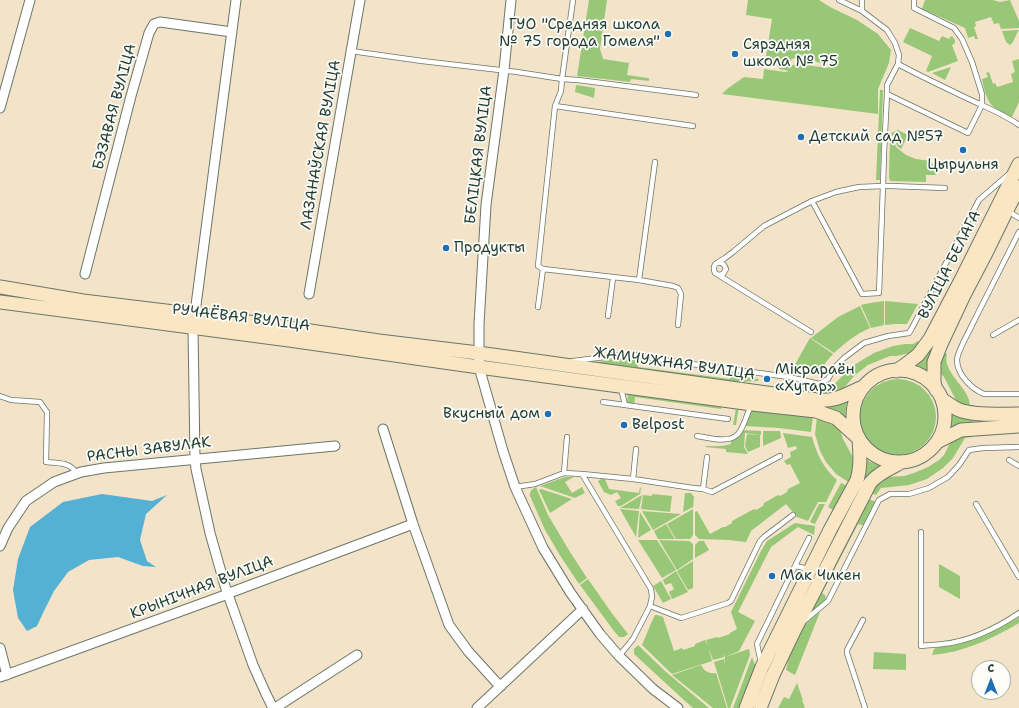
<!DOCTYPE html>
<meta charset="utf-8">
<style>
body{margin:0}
#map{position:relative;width:1019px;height:708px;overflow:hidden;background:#f3e3c8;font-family:"Shantell Sans",sans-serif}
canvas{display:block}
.north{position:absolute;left:971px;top:660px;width:40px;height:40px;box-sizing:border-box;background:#fdfcf7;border:1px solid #a4b0a9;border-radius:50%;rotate:0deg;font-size:11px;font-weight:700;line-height:16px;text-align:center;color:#1f3d34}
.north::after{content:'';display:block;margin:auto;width:14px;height:18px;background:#1f6fb2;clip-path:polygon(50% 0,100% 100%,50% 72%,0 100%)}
</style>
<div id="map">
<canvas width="1019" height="708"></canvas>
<div class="north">С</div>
</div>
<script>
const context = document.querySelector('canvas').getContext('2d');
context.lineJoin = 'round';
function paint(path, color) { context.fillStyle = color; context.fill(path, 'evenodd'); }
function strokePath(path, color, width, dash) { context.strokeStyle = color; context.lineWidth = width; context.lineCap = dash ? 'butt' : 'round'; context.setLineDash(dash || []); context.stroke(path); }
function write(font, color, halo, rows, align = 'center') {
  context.font = font + ' "Shantell Sans",sans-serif'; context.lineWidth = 3.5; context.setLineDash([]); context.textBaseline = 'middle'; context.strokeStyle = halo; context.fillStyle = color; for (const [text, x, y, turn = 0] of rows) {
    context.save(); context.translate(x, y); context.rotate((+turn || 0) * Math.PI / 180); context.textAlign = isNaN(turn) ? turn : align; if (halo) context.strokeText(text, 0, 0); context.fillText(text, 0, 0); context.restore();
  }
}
const green = new Path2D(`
 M589,0H607L600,49L603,59L629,63L627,75L648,78H649V81L631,79L630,82L577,76Z
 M748,0H819L830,7L857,20L878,34L891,50L889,63L878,89V114L722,94L727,89L744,77L763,79L764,69L785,72L789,71L779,69V67C791,63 815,66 828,68L832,61C828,61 821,64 817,62C813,59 812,56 807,55C790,54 786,73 766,56L772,19L746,15Z
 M925,0H993L1000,2L1010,0L1019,21V28L1001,29L999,23L994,24L991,17L975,22L976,26L974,27L978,39H975L974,36L968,38L965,28L922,9Z
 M910,28L939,41L942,36L949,39L950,37L952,36L955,40V43L952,45L958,61L928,72L926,71L932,56L903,42Z
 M1019,30C1015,35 1015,41 1010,45L1006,42L1002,31Z
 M1019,59V102L1012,117C1006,114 1000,112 995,108C986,102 984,88 982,79L988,77L986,73L989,72L993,84L995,83L997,87L1013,82L1011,74L1015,72L1012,61Z
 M951,67L945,80L932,73Z
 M576,85L595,88V89L594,98L575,92Z
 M880,90H883L880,180H876Z
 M898,130L908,135L901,149L898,147L891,133Z
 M890,137L897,148L906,155L916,159L930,161L935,167L936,175H926V182L890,181L889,177Z
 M884,301V325L871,328L861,305L870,303Z
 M885,301L918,304L907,324H895L885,325Z
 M860,306L870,328C856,334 845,343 834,353L811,338L838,317Z
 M810,338L833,354L826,362L821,371L793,368Z
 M918,341L920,344L913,352L897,356H890L868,365L855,375L843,389L828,394H821L822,392H827L848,370L854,365L874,353L893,346L905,344H913Z
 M931,346L935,347L929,375L923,371L911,366L924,358Z
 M942,352L947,354C942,373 969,387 970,405H974V409L958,404L944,377L940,373L939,361Z
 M631,357L636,359L638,367L730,379V375L759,379L758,381L739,382L590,363Z
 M860 417a38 38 0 1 1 76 0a38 38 0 1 1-76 0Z
 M787,383L815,386V392L787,385Z
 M628,393L739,406L736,425H733L736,408L721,406V409L635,397L634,406L627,403Z
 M848,400L846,406L845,421L819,408Z
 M752,408L813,416L811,432L779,428L745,426Z
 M949,409L973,417V423H962L948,431L950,417Z
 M817,417L829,420L840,430L843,439L856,463L850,483L836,474L826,462L820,451L815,434Z
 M741,430L761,431V435L745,433L744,447L748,454L726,452V449L705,447L706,446C715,446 722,447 731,444V439Z
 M763,431H780L781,438L763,446Z
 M783,433L812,437C817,454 823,468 837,480L826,502H818L808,521L797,517L786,504L751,531L746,542L729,540L699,539L695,535V512L697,511L710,534L723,527H725L732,523V521L754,509L756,510L763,506L764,503L778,495L780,496L787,492L788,489L800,483L790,464L787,465L784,461L791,457L790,452L797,449L796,446L788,448Z
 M972,433V437L965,438L953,458L943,468L927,479L909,485L881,488L876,495L872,493L878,484L883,479L887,477L904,476L914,473L928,467L939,460L944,455L949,445L959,435Z
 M747,434L760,435V447L748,452L745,446Z
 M863,457L870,462L883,467L862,488L859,487Z
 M565,477H574L565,482L572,493L582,487L585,493L575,498L540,486Z
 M601,479H605L609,489L639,493L640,487L641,488L640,494L621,506H618L615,501L621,498L617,492L611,495L604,492L598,481Z
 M841,483L848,486L833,510L828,507Z
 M536,487L548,515L570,552L587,578L579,584L561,557L545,530L530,496C530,491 531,490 536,487Z
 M541,489L572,499L550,513L539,490Z
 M685,493H691L694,497L693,507L683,512Z
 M652,494L672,496L670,512L641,509L643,495L652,496Z
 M642,495L639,509L620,508Z
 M869,499L876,502L864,525H862L858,524L822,593L825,595L826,599L816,609L806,617Z
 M819,504H825L815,524L810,522Z
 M620,509L639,511L636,537Z
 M693,509V535L690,539H676L667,524Z
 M642,511L681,514L653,530Z
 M640,512L651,530L638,538Z
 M795,523L815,526L814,535L798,527L771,547L738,612L755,621L739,651L725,657L723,654L724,657L713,660L709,649L712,661L672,674L642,645L652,621L655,615H657L663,617L674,651L682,648L683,650L695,646V644L705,640L708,646L706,640L717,637L718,638L730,634V633L737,629L731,612L761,551L767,541Z
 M666,524L675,539H658L654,531Z
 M638,540H657L676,570L662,578Z
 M659,540L689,541L693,544V559L677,570Z
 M699,541H704L709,550L695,558V545Z
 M693,561V588L688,590L677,571Z
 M939,564L960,576V599L939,587Z
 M676,571L688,592L672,599L669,592L674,589L671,583L665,585L663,580Z
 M588,579L611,612L628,634L624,637H619L614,631L580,585Z
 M661,581L671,599L663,603L653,586Z
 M820,612L803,655L795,675L786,670C788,661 790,652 793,643C798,630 809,620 820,612Z
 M1019,617V623C999,635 978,645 956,651C948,653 940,654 932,655L934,649L936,648C967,642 991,633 1019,617Z
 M638,645L665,671L709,708H693L685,701L634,654V649Z
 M749,649L750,655L730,708H728L714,662L724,659V664L725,657Z
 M874,652L906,654V670L873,669Z
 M752,657L757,670L742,708H733Z
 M701,665C704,671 709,674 716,673L727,708H713L672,675Z
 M797,683L803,700H802L805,708H778L784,697L789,699Z`);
const water = new Path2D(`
 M102,494L152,501L167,495L146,514L140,540L147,561L156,567L143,566L118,557L89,560L68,572L54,591L43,613L37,626L27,631L18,618L13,590L18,559L30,527L63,502Z`);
const lane = new Path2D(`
 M839,0L862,11
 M862,0V11L887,30L895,43L899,55L898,64
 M914,0V8L954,28L962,39L972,62L982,94V105L968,133L887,94V85L898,64C922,77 948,89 973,101C988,108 1005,115 1019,125
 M351,51L422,61L517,72L562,79L573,0
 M555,106L693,126
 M655,162L639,280L543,269L538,266L555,106L561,91L562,79L578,80L696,95
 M812,201L862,294L879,293L883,186H891L945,188
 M1008,211L1019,218
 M1019,232C1004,262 989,291 974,321C970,330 957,352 957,360C957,375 972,389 984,394H1019
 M717,263L725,258L733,252L764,226L812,201L836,192L859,187L883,186L884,153L887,94
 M719,275L723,274L726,269C723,258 710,262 715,273L811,332
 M639,280L673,286L678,288L681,294L678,325
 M538,307L543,269
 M608,316L613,278
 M993,335L1019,320
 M573,361L621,355H636L669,361L789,377L819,384L828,379L834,368L844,358L864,343L888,336L909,333L912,328L979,200L1009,174
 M621,388L625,405L728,419
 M0,396L11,400L40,402L47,412L46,462C55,463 68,462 74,470
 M603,402L625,405
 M697,436C710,438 728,444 738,434C743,429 748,412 751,405
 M1009,460L1019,466
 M564,473L567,437
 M633,479L636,449
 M515,487L535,484L564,473L582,474
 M703,489L712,492L780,456
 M976,504L1019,577
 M921,532V646C928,645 936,645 943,644C970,641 997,628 1019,613
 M795,566L809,538
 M650,606L681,618L728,603L731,601L760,541L764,537L793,515
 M863,620L847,650V653L865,708
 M804,621L828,601L879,500L890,494H909L929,488L948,477L959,465L969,450L983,448L1019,447
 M619,656L633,639L650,606L652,597L651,589L582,474L633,479L693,488L703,489L707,457
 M761,663L757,644L795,566L809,569`);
const street = new Path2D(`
 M236,0L193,328L195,459L196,469L210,533L225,586L253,665L266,694L273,708
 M511,0L504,70L486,205L479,324V367L503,451L515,487L543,548L570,592L600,634L619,656L653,689L678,708
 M0,108L30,0
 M85,274L131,96L149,33L154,24L160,22L232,32
 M309,294L360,0
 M383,429L413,524L449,625L468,651L496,682L501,686
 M0,546L8,528L26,501L54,482L81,472L104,468L335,446
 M0,648L7,675
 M0,677L228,594L232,592L413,524
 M275,708L357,655
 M477,708L583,609`);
const secondary = new Path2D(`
 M0,287L83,301L207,316L379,341L478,353L817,400C836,402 846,394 863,387
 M0,302L289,340L479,367L752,404L816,411L836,418L857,437
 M853 416a46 46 0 1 1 92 0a46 46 0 1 1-92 0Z
 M896,371L905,365L918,355L930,339L962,278L1019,164
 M936,390L934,382V362L941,344L964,295L986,253L1007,210L1019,187
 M943,400C949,404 955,409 962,411C980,416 1000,414 1019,414
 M937,442L961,430L1019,426
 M746,708L762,667L830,530L857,480C861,467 860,453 859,439
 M760,708L773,675L795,629L870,483C878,473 891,468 902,462`);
const markers = [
 [668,34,4,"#1f6fb2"],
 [735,54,4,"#1f6fb2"],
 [801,137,4,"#1f6fb2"],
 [963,150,4,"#1f6fb2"],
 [446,248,4,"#1f6fb2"],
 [767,379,4,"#1f6fb2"],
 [548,414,4,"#1f6fb2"],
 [624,425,4,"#1f6fb2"],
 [772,576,4,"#1f6fb2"]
];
const poiNames = [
 ["ГУО \"Средняя школа",660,25,"right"],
 ["№ 75 города Гомеля\"",660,42,"right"],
 ["Сярэдняя",743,45],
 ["школа № 75",743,62],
 ["Детский сад №57",809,137],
 ["Цырульня",963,165,"center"],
 ["Продукты",454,248],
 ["Мікрараён",775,370],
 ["«Хутар»",775,387],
 ["Вкусный дом",540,414,"right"],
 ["Belpost",632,425],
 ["Мак Чикен",780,576]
];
const streetNames = [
 ["БЭЗАВАЯ ВУЛІЦА",115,107,-75],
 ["ЛАЗАНАЎСКАЯ ВУЛІЦА",321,145,-80],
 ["БЕЛІЦКАЯ ВУЛІЦА",479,155,-83],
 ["ВУЛІЦА БЕЛАГА",950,265,-63],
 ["РУЧАЁВАЯ ВУЛІЦА",241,318,7],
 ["ЖАМЧУЖНАЯ ВУЛІЦА",674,364,8],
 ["РАСНЫ ЗАВУЛАК",149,450,-7],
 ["КРЫНІЧНАЯ ВУЛІЦА",202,588,-21]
];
paint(green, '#98c877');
paint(water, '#55b1d3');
strokePath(lane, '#697768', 6);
strokePath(street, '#697768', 11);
strokePath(secondary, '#697768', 15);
strokePath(lane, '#fff', 4.5);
strokePath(street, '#fff', 9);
strokePath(secondary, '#fbe6c4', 13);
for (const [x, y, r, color] of markers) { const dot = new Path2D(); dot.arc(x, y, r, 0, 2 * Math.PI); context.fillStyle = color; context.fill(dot); strokePath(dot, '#fdfcf7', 1.5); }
write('15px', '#1f3d34', '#fdfcf7', poiNames, 'left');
write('15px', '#1f3d34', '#fdfcf7', streetNames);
</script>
